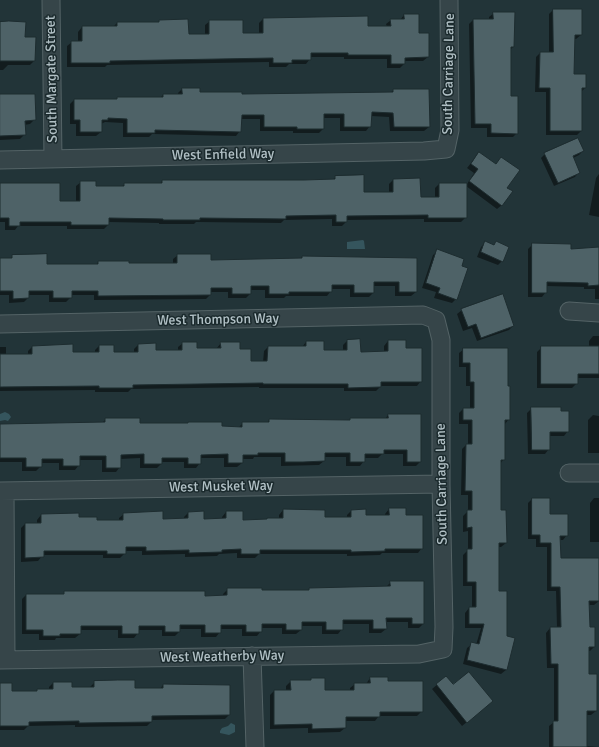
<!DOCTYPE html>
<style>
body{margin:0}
canvas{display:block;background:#223438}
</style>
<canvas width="599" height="747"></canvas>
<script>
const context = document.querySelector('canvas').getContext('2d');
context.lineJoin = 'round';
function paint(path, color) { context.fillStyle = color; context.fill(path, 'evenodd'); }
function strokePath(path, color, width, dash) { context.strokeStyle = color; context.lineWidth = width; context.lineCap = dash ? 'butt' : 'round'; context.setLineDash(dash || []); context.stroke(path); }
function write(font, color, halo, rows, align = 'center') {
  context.font = font + ' Signika,sans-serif'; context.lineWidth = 3; context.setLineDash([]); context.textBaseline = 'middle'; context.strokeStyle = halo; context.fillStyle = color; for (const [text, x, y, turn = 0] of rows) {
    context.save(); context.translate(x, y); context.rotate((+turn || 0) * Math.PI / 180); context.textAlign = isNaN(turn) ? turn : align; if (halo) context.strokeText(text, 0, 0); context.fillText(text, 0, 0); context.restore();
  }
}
const water = new Path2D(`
 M363,240L364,241L365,249H347V242Z
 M5,412L9,414L11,417L8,421L5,420L0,421V414Z
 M231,723L235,725V732L229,735L220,733V731L222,728L228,726Z`);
const shadow = new Path2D(`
 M553,10L581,35L576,39H574L573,75L585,88L582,91V130L577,135H546V92H535L536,57L540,53H549V14Z
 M494,13L513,47L510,50V97L517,133L513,137H487V128H471L469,24L473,20H489V17Z
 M404,15L418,34L428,57L423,61H404V64L400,68H387V59H344V57H310V59L306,64H289L286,67H269V62L107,65L105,67H67V46L72,42H78V32L82,27H113L117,23H157L160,21L188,35H205V25L210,21L242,34H259V23L263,19L367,27H387L386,24L391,20H400Z
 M0,23L24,38L34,61L30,65H8L3,70H0Z
 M182,89L199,93L241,95L390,93L394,90L429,127L424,131H390L389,117L371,116L370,126L366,131H340V118H323V129L319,133H293V131H260V119H241L240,131L236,136L152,134L149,137H123V123L105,122L101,124V132L96,136H76V124H70V104L74,100H116L118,98H160L163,95H178V93Z
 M0,95L34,120L30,124L24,125V135L20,139L0,140Z
 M583,151L579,155L573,158L579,172L575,177L554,186L541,158L545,154Z
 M475,158L495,165L501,158L506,188L502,205L497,209L466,186V217L461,222H424V219L346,220V222L342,226H332V219L284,220L281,223L196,222L194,224H159V223L108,222V225L104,229H67V226H18L15,230H5V222H0V184L59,202H76V186L81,182L95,187H121L125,184H160L162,181L332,180L336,177L363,193H389V184L393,180L420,198H435V188L439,184H467L474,173L467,168Z
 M599,174V217L589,215L596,178Z
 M486,242L493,245L496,243L502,261L498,265L477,257L481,247Z
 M533,244L570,250L599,248V299H595V289H584V287L546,286V292L542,297H528V249Z
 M438,251L456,299L452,303L434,298L436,292L422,288L433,255Z
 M178,255L210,261L300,259L302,257L416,259V292L411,296H395V286H373V293L369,297H350V289H331V291L327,296H286L284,298H265V290H250V294L246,298H228V292H210V295L206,299L94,300V295H71V297L66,302H49V295H28V298L24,302L9,303V295H0V259H10L13,256L46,265H96L98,262L128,264H173V259Z
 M462,310L513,326L509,330L477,341L472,328L463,331L457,314Z
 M593,336H599V378H577V383L572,388H537V352L542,347H589V341Z
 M347,341L360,353L384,352V346L388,341H405V349L421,381L417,386H381L376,391H344V388H259V387L131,389L128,392H95V390L0,391V347H6V355H28V351L32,347L72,353H95V350L99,346H113V353H134V349L138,345L155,351H178V347L183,343L196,349H216L221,343L238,350L250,362H263L264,351L268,347H302L306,342L323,351H343V345Z
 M464,349L509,419L505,424L504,459L500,464V511L506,543L501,547H498V592L506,637L514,639L506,670L501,674L463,664L467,648L472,644L476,645L481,628H465V613L469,608H472V586H463V555L468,550V531L463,532V516L468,511V495H461L462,449L466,445H468V424H459V413L463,409H470V386H466V367H459V353Z
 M532,408L568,431L564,436H549V449L545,454H528L527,413Z
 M388,415H420V462L416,466H403V454H382L378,458H364V461L360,466H346V457H324V461L319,465L281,466V457H254L253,459H242V463L237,467H224V458H200V463L196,468H184V462H161V464L157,468H140V458L120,459V467L116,472H102V460H79V465L75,470H59V463H41V466L36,471H22V462H0V425L102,423L106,419L139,424L238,428L243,423H267L269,420L349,421L351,419H385Z
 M593,415L599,416V453H588V420Z
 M594,498H599V542H590V503Z
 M532,499L549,515L567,535L563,540H559L560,559H599V601L594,605H588L589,628L594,647L590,651H588V675L596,711L591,715H586V746L599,747H549V726L554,722V668H547L546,633L550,628H557L556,591H547V547H536V539H528V503Z
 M389,509L405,516L422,548L418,553H382L380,555L347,556V554H259L255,558H237V553L219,554L217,556L185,557V554L142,555V551H125V553L120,558H103V555H43L38,561L21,562V528L25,524H37V520L41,515L96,521H119V518L124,514L162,520L184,519V517L188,513L203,520L222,519V517L226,512L242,521L279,519V515L283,510L324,518H347V515L351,511L365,516H385V514Z
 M391,582L423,624L419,628H408V622H385L386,629L381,633H369V624H342V629L338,634H322V626H301V630L296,634H282V628H261V631L257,636H242V629H220V632L216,637H201V629H179V632L175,636H162V630H138V633L134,638H118V630H80V634L75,638H56L55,640H39V634H22V599L26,595H63L65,592L223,597V594L228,589L261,591H307L310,589L386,587Z
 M446,677L453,686L488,705L462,726L432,689Z
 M370,678L387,682L422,711L417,716H379L375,721H345V728L340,732L308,733V728L270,729V695L274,691H286V686L291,681H309L312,679L324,691H350V688L355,684H366Z
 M95,682L134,689H160L163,685L229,715L225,719L151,720V722L147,726L75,727V725L28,726L24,730H0V684L11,692H36L37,690H49V687L53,683L71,688H90V687Z`);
const building = new Path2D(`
 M553,9H582V35H575L574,74H586V88H582V131H550V88H539L540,52H553Z
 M493,12H515L514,47H511V96H518V134L491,133V124H475L473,19H493Z
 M404,14H419V33H429V57L405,58V64H391V55H348V53H311V60H292V63H273V58L110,61V63H71V41H82V26H117V22H159V20L188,19L189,34H209V20H243V33H263V18L368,16V26H391L390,19H404Z
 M9,21L26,22L25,37H36L35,61H0V22Z
 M182,88H200V92H242V94L393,92V89H429L430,127H394L393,113L372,112L371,127H344V114H324V129H297V127H264V115H242L241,132L155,130V133H127V119L108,118V120H102V132H80V120H74V99H117V97H163V94H182Z
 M0,94H35L36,120L25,121L26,135L0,136Z
 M578,138L584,151L573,156L580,173L558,183L544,153Z
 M479,152L496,164L501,157L520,170L507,188L513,191L502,206L469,181L478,169L471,164Z
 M364,175V192H393V179L420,178L421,197H439V183H467V218H428V215L347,216V222H336V215L286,216V219L200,218V220H163V219L109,218V225H71V222H20V226H9V218H0V183H60V201H80V181H96V186H124V183H162V180H304L335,179V176Z
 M485,241L494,245L496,241L509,247L503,262L481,252Z
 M532,243L571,244V249L599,247V285L588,286V283L547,282V293H532Z
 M437,249L464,259L462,266L468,268L457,300L438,293L440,288L426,283Z
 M47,254V264H98V261H129V263H177V254H211V260L302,258V256L417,258V292H399V282H374V293H354V285H332V292H289V294H269V286H251V294H232V288H211V295L98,296V291H72V298H53V291H29V298L13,299V291H0V258H12V255Z
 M503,294L514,326L481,338L476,324L468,327L461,309Z
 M360,339L361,352L388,351V340H406V348H422V382H381V387L348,388V384H263V383L133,385V388H99V386L0,387V354H32V346L73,344V352H99V345H114V352H138V344L156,343V350H182V342H197V348H221L220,342H240V349H251V361H267L268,346H306V341H324V350H347V340Z
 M541,346H599V374H578V384H541Z
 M463,348H508V386H510V420H505V460H501V510H506L507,543H499V591H507V636L515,638L507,670L467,660L471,642L479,644L484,624H469V607H476V582H467V549H472V527L467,528V510H472V491H465L466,444H472V420H463V408H474V382H470V363H463Z
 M531,407H561V411H569V432H550V450H532Z
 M388,414H421V462H407V450H384V454H365V462H350V453H325V461L303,462H285V453H258V455H243V463H228V454L201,455V464H188V458H162V464H144V454L121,455V468H106V456H80V466H63V459H42V467H26V458H0V424L105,422V418H140V423H188V422H222V426L242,427V422H269V419L350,420V418H388Z
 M532,498H550V514H568V536H560L561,558H599V601H589L590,627H595V647H589V674H597V711H587V747H553V721H558V664H551L550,627H561L560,587H551V543H540V535H532Z
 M389,508H406V515H423V549H385V551L351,552V550H260V554H241V549L222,550V552L189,553V550L146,551V547H126V554H107V551H44V557L25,558V523H41V514L79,513V517H97V520H123V513L163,511V519L188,518V512L204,511V519L226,518V511H243V520L267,519V518H283V509L325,510V517H351V510L366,509V515H389Z
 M390,581H424V624H412V618H386L387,629H373V620H343V630H326V622H302V630H286V624H262V632H246V625H221V633H205V625H180V632H165V626H139V634H122V626H81V634H60V636H43V630H26V594H64V591H205V596L227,595V588H262V590H309V588L390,586Z
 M469,672L493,701L467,723L436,684L446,676L453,684Z
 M370,677H388V681H423V712H380V717H346V728L312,729V724L274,725V690H291L290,680H311V678H325V690H354V683H370Z
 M118,680H135V688H163V684L230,685V715L152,716V722L79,723V721L29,722V726H0V683H12V691H37V689H53V682H72V687H94V681Z`);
const minor = new Path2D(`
 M51,0L53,159
 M0,160L424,151L446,149L450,130L449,0
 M569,311L599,313
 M0,324L423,315L436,320L441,340V484L444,627L443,649L419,654L0,660
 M569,473H599
 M0,491L441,484
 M5,491L6,660
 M252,656L255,747`);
const streetNames = [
 ["South Carriage Lane",449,74,-89],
 ["South Margate Street",52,79,-91],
 ["West Enfield Way",223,155,-1],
 ["West Thompson Way",218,320,-1],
 ["South Carriage Lane",442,484,-91],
 ["West Musket Way",221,487,-1],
 ["West Weatherby Way",222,657,-1]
];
paint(water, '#35555d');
paint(shadow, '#0007');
paint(building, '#4e6267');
strokePath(building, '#1d2c2f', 1);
strokePath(minor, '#546366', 19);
strokePath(minor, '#364549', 17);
write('14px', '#b1c0c5', '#1b2a2d', streetNames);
</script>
